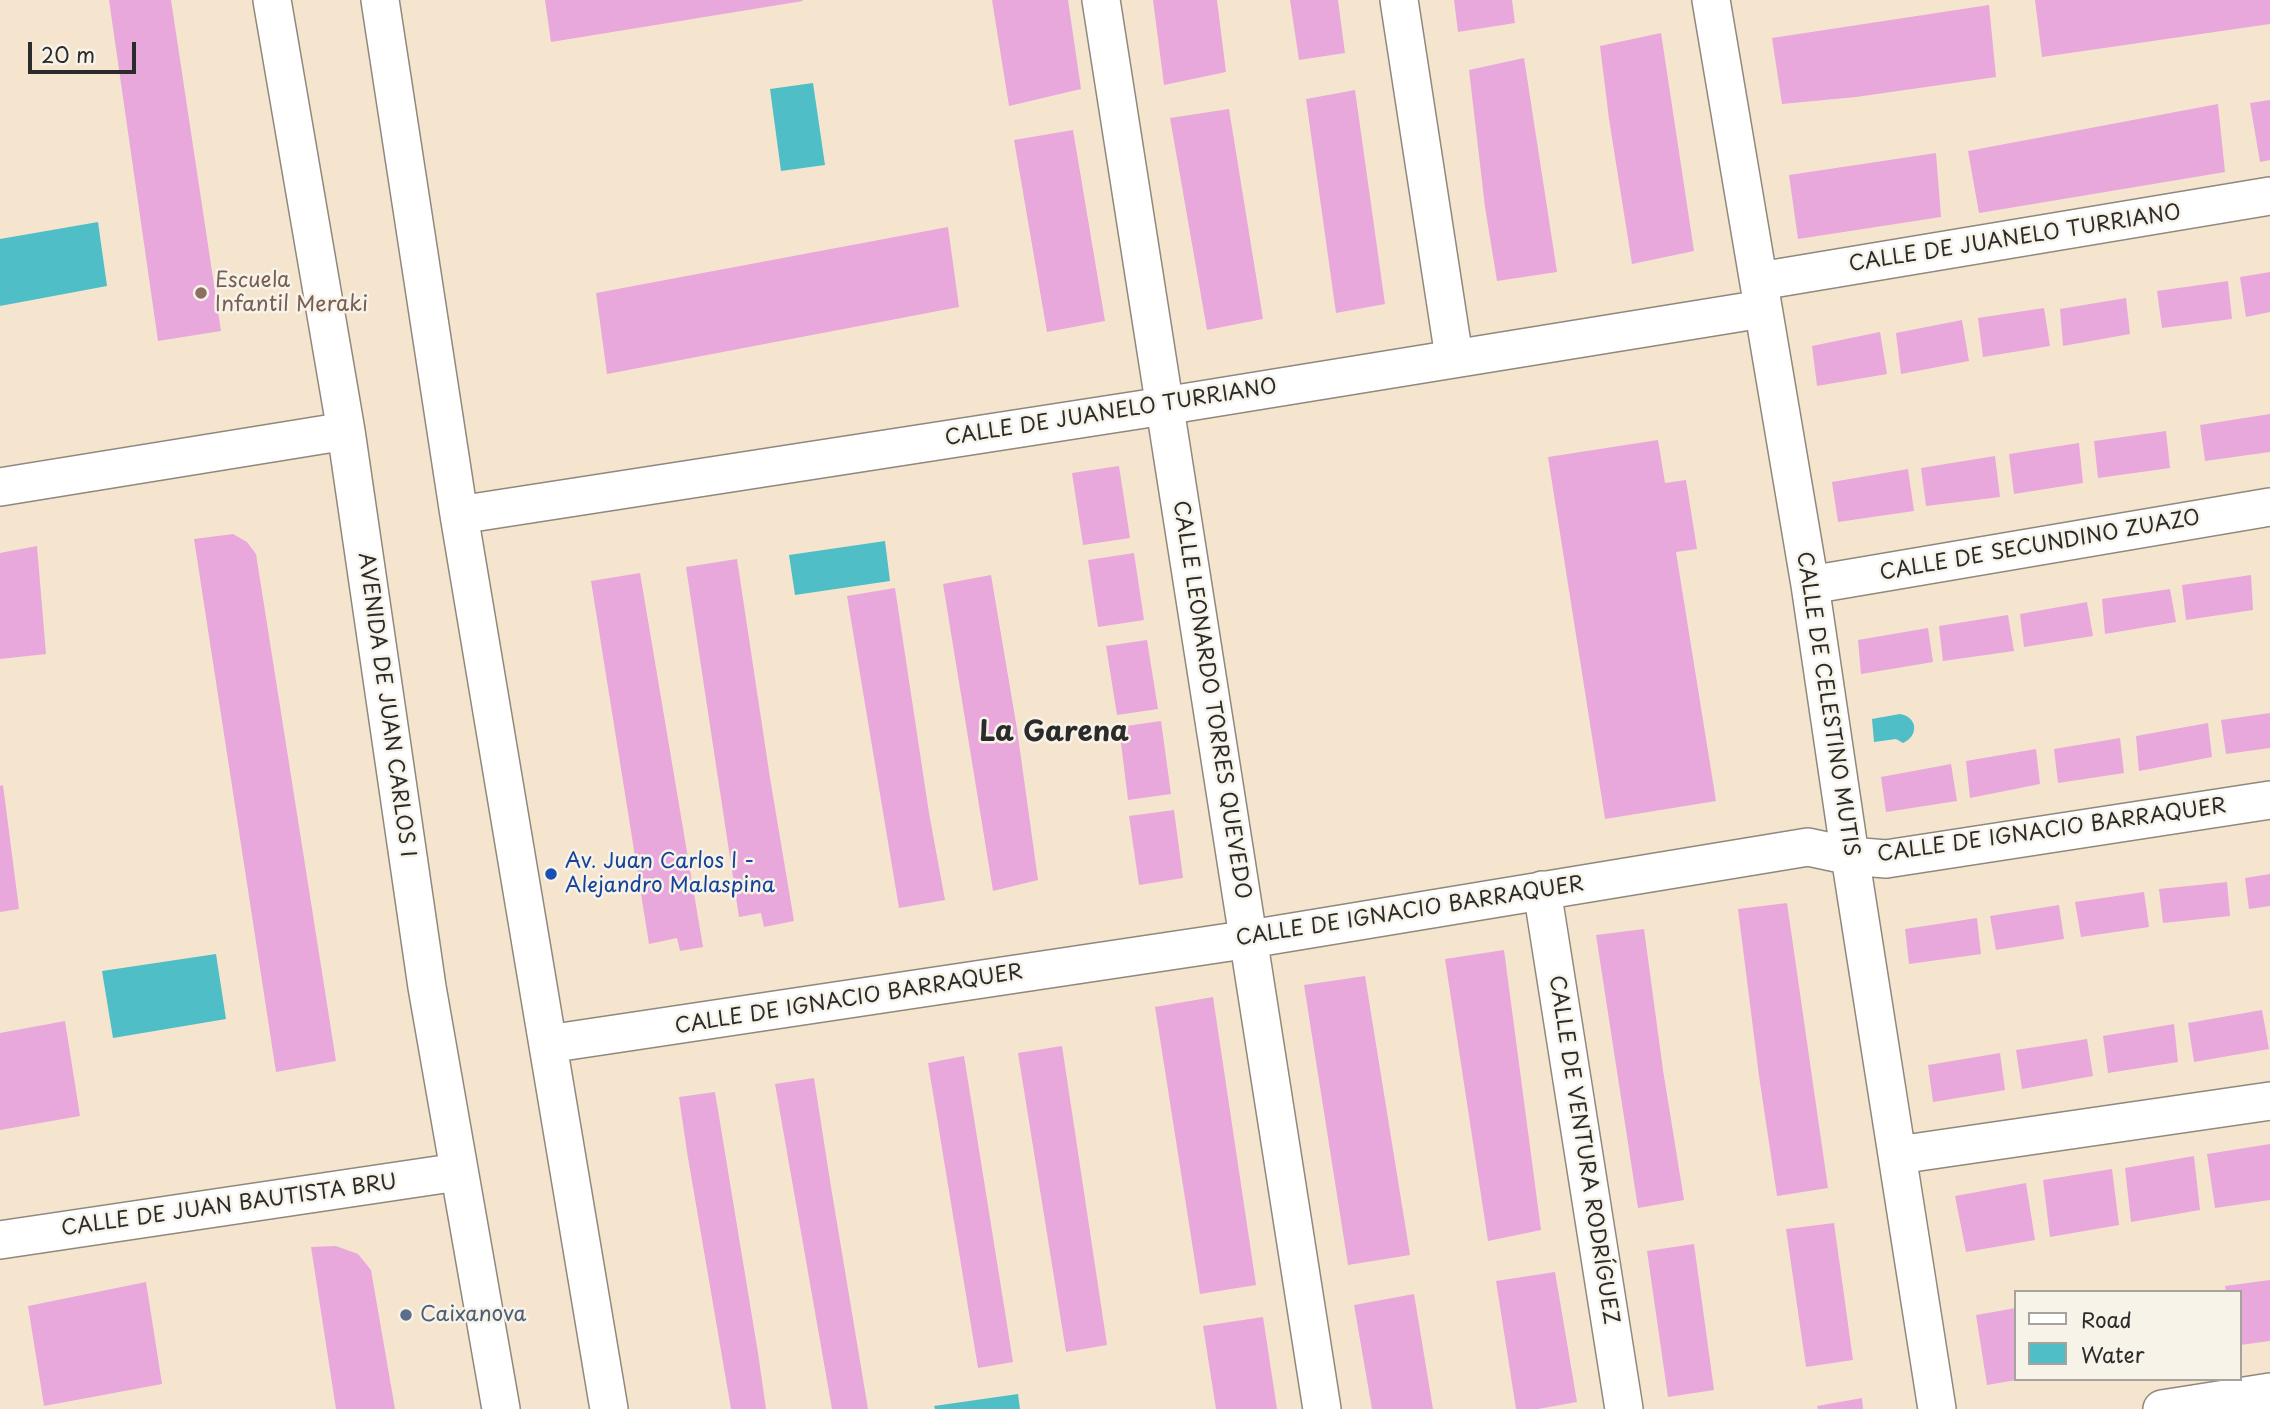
<!DOCTYPE html>
<meta charset="utf-8">
<style>
body{margin:0}
#map{position:relative;width:2270px;height:1409px;overflow:hidden;background:#f5e5cf;font-family:"Playpen Sans",sans-serif}
canvas{display:block}
.legend{position:absolute;left:2014px;top:1290px;width:228px;height:91px;box-sizing:border-box;background:#f7f3e8;border:2px solid #a5a39c;margin:0;padding:9px 12px;list-style:none;font-size:21px;color:#2b2b2b}
.legend li{display:flex;align-items:center;gap:14px;height:35px}
.legend b{width:35px;border:2px solid #a5a39c}
.scale{position:absolute;left:28px;top:42px;width:108px;height:32px;box-sizing:border-box;border:4px solid #2b2b2b;border-top:0;padding-left:9px;font-size:21px;line-height:24px;white-space:nowrap;color:#2b2b2b;-webkit-text-stroke:5px #f7f3e8;paint-order:stroke}
</style>
<div id="map">
<canvas width="2270" height="1409"></canvas>
<ul class="legend">
<li><b style="height:9px;background:#fff"></b>Road</li>
<li><b style="height:19px;background:#50bec7"></b>Water</li>
</ul>
<div class="scale">20 m</div>
</div>
<script>
const context = document.querySelector('canvas').getContext('2d');
context.lineJoin = 'round';
function paint(path, color) { context.fillStyle = color; context.fill(path, 'evenodd'); }
function strokePath(path, color, width, dash) { context.strokeStyle = color; context.lineWidth = width; context.lineCap = dash ? 'butt' : 'round'; context.setLineDash(dash || []); context.stroke(path); }
function write(font, color, halo, rows, align = 'center') {
  context.font = font + ' "Playpen Sans",sans-serif'; context.lineWidth = 5; context.setLineDash([]); context.textBaseline = 'middle'; context.strokeStyle = halo; context.fillStyle = color; for (const [text, x, y, turn = 0] of rows) {
    context.save(); context.translate(x, y); context.rotate((+turn || 0) * Math.PI / 180); context.textAlign = isNaN(turn) ? turn : align; if (halo) context.strokeText(text, 0, 0); context.fillText(text, 0, 0); context.restore();
  }
}
const water = new Path2D(`
 M813,83L825,165L781,171L770,89Z
 M98,222L107,286L0,306V239Z
 M885,541L890,581L795,595L789,555Z
 M1900,714C1918,717 1919,736 1903,743L1896,739L1874,742L1872,719Z
 M216,954L226,1019L113,1038L102,971Z
 M1018,1394L1020,1409H935L934,1406Z`);
const building = new Path2D(`
 M109,0H171L221,331L158,341Z
 M545,0H802L803,1L551,42Z
 M992,0H1068L1081,89L1009,106Z
 M1153,0H1217L1226,72L1164,85Z
 M1290,0H1338L1345,53L1299,60Z
 M1454,0H1512L1515,23L1458,32Z
 M2035,0H2270V24L2042,57Z
 M1989,5L1996,77L1856,97L1782,104L1772,38Z
 M1661,33L1694,251L1632,264L1609,119L1600,46Z
 M1524,58L1557,272L1497,281L1485,207L1469,70Z
 M1355,90L1385,304L1336,313L1306,99Z
 M2270,100V160L2260,162L2250,103Z
 M2218,104L2225,172L1979,213L1968,151Z
 M1229,109L1263,319L1207,330L1170,118Z
 M1073,130L1105,321L1047,332L1014,140Z
 M1936,153L1941,217L1798,239L1789,175Z
 M948,227L959,307L607,374L596,293Z
 M2270,272V312L2246,317L2240,277Z
 M2228,281L2232,319L2162,328L2157,291Z
 M2126,298L2130,334L2063,346L2060,309Z
 M2044,308L2050,346L1983,357L1978,318Z
 M1962,320L1969,361L1901,374L1896,333Z
 M1880,332L1887,374L1817,386L1812,346Z
 M2270,414V452L2205,461L2200,425Z
 M2166,431L2170,468L2098,478L2094,441Z
 M1658,440L1665,483L1686,480L1697,549L1676,552L1716,801L1605,819L1548,457Z
 M2079,443L2083,483L2014,494L2009,454Z
 M1995,456L2000,497L1926,506L1921,468Z
 M1119,466L1130,538L1083,545L1072,473Z
 M1908,469L1914,511L1838,522L1832,482Z
 M233,534L247,542L256,554L336,1061L276,1072L194,539Z
 M37,546L46,654L0,659V553Z
 M1134,553L1144,620L1098,627L1088,560Z
 M737,559L770,778L794,921L764,927L761,913L739,917L686,567Z
 M640,573L703,947L680,951L677,938L649,944L591,581Z
 M991,575L1017,729L1038,880L993,891L943,584Z
 M2251,575L2253,610L2186,620L2182,585Z
 M895,588L929,813L945,900L899,908L847,596Z
 M2170,589L2176,622L2105,634L2102,599Z
 M2087,602L2093,636L2024,647L2020,614Z
 M2008,615L2014,651L1943,661L1939,626Z
 M1928,628L1933,662L1861,674L1858,640Z
 M1147,640L1158,709L1117,715L1106,646Z
 M2270,713V748L2226,754L2221,720Z
 M1161,721L1171,794L1128,800L1119,727Z
 M2208,723L2212,757L2139,771L2136,736Z
 M2120,738L2124,773L2058,783L2054,749Z
 M2036,749L2040,784L1970,798L1966,761Z
 M1951,764L1957,801L1886,812L1881,777Z
 M3,785L19,909L0,912V786Z
 M1174,810L1183,878L1139,885L1129,816Z
 M2270,874V906L2249,909L2245,878Z
 M2227,882L2230,916L2163,923L2159,889Z
 M2144,892L2149,927L2081,937L2075,902Z
 M1787,903L1828,1188L1777,1196L1759,1076L1738,909Z
 M2059,905L2064,939L1996,950L1990,916Z
 M1977,918L1981,954L1909,964L1905,929Z
 M1644,929L1663,1070L1684,1200L1638,1208L1596,935Z
 M1504,950L1541,1230L1488,1241L1445,959Z
 M1365,976L1410,1255L1348,1265L1304,985Z
 M1213,997L1256,1285L1200,1294L1155,1007Z
 M2262,1010L2269,1049L2194,1062L2188,1023Z
 M65,1021L80,1116L0,1130V1033Z
 M2174,1024L2178,1062L2108,1073L2103,1036Z
 M2087,1039L2093,1076L2022,1089L2016,1050Z
 M1062,1046L1107,1345L1066,1352L1018,1053Z
 M2000,1053L2005,1090L1933,1102L1928,1065Z
 M964,1056L1013,1362L978,1368L928,1063Z
 M814,1078L831,1187L868,1409H832L775,1084Z
 M715,1092L758,1353L766,1409H731L687,1152L679,1097Z
 M2270,1144V1200L2215,1208L2207,1154Z
 M2194,1156L2200,1210L2131,1222L2125,1168Z
 M2112,1169L2119,1225L2050,1237L2043,1180Z
 M2026,1183L2035,1240L1966,1252L1955,1196Z
 M1834,1223L1853,1360L1806,1367L1786,1229Z
 M1694,1244L1714,1390L1668,1397L1647,1251Z
 M336,1246L358,1254L371,1270L395,1409H336L311,1247Z
 M1555,1272L1577,1402L1538,1409H1516L1496,1281Z
 M2270,1280V1341L2240,1345V1292H2226L2225,1286Z
 M146,1282L162,1384L44,1406L28,1306Z
 M1414,1294L1433,1409H1372L1354,1305Z
 M2016,1308V1380L1987,1385L1976,1315Z
 M1263,1317L1277,1409H1216L1203,1326Z
 M1862,1398L1863,1409H1818L1817,1406Z`);
const minor = new Path2D(`
 M272,0L346,431L427,987L501,1409
 M380,0L459,515L609,1409
 M1101,0L1322,1409
 M1399,0L1454,357
 M1711,0L1810,585L1850,856L1937,1409
 M1760,281L2270,196
 M0,487L346,431
 M459,515L1164,406L1762,309
 M1810,585L2270,507
 M1542,890L1624,1409
 M548,1044L1250,939L1808,847L1850,856L1886,859L2270,800
 M1898,1155L2270,1101
 M0,1240L458,1172
 M2162,1409L2270,1392`);
const markers = [
 [201,293,7,"#8d6e63"],
 [551,874,7,"#1a4fb4"],
 [406,1315,7,"#5c6f8a"]
];
const streetNames = [
 ["CALLE DE JUANELO TURRIANO",2015,239,-9],
 ["CALLE DE JUANELO TURRIANO",1111,413,-9],
 ["CALLE DE SECUNDINO ZUAZO",2040,546,-10],
 ["CALLE LEONARDO TORRES QUEVEDO",1211,700,81],
 ["CALLE DE CELESTINO MUTIS",1827,704,81],
 ["AVENIDA DE JUAN CARLOS I",386,705,82],
 ["CALLE DE IGNACIO BARRAQUER",2052,831,-8],
 ["CALLE DE IGNACIO BARRAQUER",1410,912,-9],
 ["CALLE DE IGNACIO BARRAQUER",849,1000,-9],
 ["CALLE DE VENTURA RODRÍGUEZ",1583,1150,81],
 ["CALLE DE JUAN BAUTISTA BRU",229,1206,-8]
];
const educationNames = [
 ["Escuela",215,281],
 ["Infantil Meraki",215,305]
];
const transitNames = [
 ["Av. Juan Carlos I -",565,862],
 ["Alejandro Malaspina",565,886]
];
const serviceNames = [
 ["Caixanova",420,1315]
];
const districtNames = [
 ["La Garena",1054,733]
];
paint(water, '#50bec7');
paint(building, '#e8a8dc');
strokePath(minor, '#90887d', 40);
strokePath(minor, '#fff', 37);
for (const [x, y, r, color] of markers) { const dot = new Path2D(); dot.arc(x, y, r, 0, 2 * Math.PI); context.fillStyle = color; context.fill(dot); strokePath(dot, '#f7f3e8', 2.5); }
write('21px', '#2b2b2b', '#f7f3e8', streetNames);
write('21px', '#785e54', '#f7f3e8', educationNames, 'left');
write('21px', '#164399', '#f7f3e8', transitNames, 'left');
write('21px', '#4e5e75', '#f7f3e8', serviceNames, 'left');
write('bold 28px', '#2b2b2b', '#f7f3e8', districtNames);
</script>
